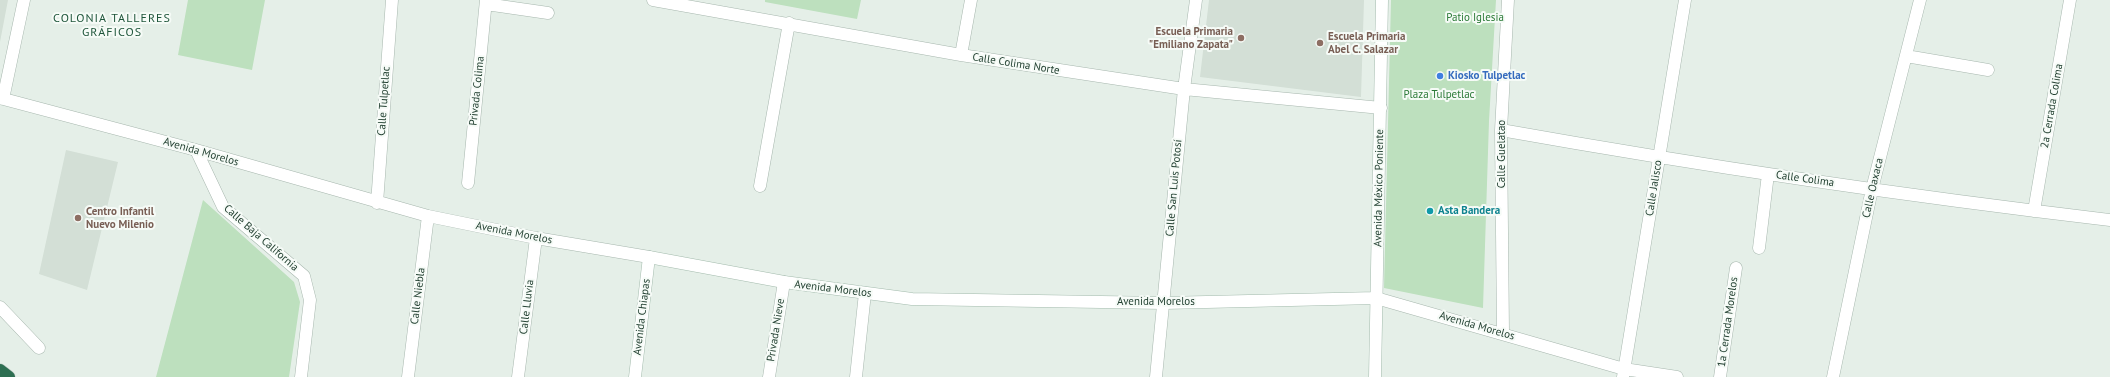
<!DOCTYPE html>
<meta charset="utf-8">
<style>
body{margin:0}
canvas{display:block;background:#e5efe8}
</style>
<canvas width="2110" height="377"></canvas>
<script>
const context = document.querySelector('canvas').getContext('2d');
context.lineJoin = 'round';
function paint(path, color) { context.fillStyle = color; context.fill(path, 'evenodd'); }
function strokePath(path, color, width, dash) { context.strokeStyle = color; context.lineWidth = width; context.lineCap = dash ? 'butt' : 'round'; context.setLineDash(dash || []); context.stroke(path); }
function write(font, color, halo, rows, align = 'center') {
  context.font = font + ' "PT Sans",sans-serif'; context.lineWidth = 4; context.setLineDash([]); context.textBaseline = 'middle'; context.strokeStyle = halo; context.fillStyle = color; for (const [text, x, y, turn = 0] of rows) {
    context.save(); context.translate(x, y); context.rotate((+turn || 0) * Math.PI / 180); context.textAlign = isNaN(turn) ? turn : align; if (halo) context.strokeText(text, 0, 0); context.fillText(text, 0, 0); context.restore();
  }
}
const built = new Path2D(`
 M0,0H8L0,42Z
 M1209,0H1364L1361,97L1200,77Z
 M66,150L118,162L87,290L39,274Z`);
const green = new Path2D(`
 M188,0H265L252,70L178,55Z
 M765,0H861L857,19L765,2Z
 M1391,0H1496L1489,121L1483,308L1384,288Z
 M203,200L294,282L300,302L289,377H156Z`);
const street = new Path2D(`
 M653,0L961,55L1184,89L1381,108
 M486,4L548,13
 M961,55L971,0
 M1906,56L1988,70
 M0,98L196,150L428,216L536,238L649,257
 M3,99L24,0
 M1501,130C1703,166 1906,196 2110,220
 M196,150L223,207L304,276L310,300L301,377
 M468,183L486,0
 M760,186L789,23
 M377,203L392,0
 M2034,211L2070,0
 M1759,248L1768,174
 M1376,298L1624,369L1677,377
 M0,307L39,348
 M1503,333L1501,130L1508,0
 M408,377L428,216
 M518,377L536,238
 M769,377L784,282
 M856,377L865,293
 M1156,377L1184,89L1196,0
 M1623,377L1685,0
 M1720,377L1736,268
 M1833,377L1872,189L1920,0`);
const secondary = new Path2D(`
 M635,377L649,257L784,282L912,299L1164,303L1376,298
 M1375,377L1382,0`);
const highway = new Path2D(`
 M0,370L9,377`);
const markers = [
 [1241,38,4,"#8d6e63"],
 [1320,43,4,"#8d6e63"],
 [1440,76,4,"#3f7fe0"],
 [1430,211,4,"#0f9aa8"],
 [78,218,4,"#8d6e63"]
];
const parkNames = [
 ["Patio Iglesia",1475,18],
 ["Plaza Tulpetlac",1439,95]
];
const educationNames = [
 ["Escuela Primaria",1233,32,"right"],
 ["\"Emiliano Zapata\"",1233,45,"right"],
 ["Escuela Primaria",1328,37],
 ["Abel C. Salazar",1328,50],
 ["Centro Infantil",86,212],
 ["Nuevo Milenio",86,225]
];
const streetNames = [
 ["Calle Colima Norte",1016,64,9],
 ["Privada Colima",477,91,-84],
 ["Calle Tulpetlac",384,101,-86],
 ["2a Cerrada Colima",2052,106,-80],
 ["Avenida Morelos",201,152,16],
 ["Calle Guelatao",1502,154,-90],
 ["Calle Colima",1805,179,8],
 ["Calle San Luis Potosí",1174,188,-85],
 ["Avenida México Poniente",1379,188,-89],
 ["Calle Jalisco",1654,188,-81],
 ["Calle Oaxaca",1873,188,-77],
 ["Avenida Morelos",514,233,11],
 ["Calle Baja California",261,238,41],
 ["Avenida Morelos",833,289,7],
 ["Calle Niebla",418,296,-83],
 ["Avenida Morelos",1156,302],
 ["Calle Lluvia",527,307,-83],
 ["Avenida Chiapas",642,317,-83],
 ["1a Cerrada Morelos",1728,322,-82],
 ["Avenida Morelos",1477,326,16],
 ["Privada Nieve",776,330,-81]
];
const shopNames = [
 ["Kiosko Tulpetlac",1448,76]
];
const cultureNames = [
 ["Asta Bandera",1438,211]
];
const neighbourhoodNames = [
 ["COLONIA TALLERES",112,19],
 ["GRÁFICOS",112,33]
];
paint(built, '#d3dfd6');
paint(green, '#bde0be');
strokePath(street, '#a7b7ae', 13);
strokePath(secondary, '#a3bbad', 13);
strokePath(highway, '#c1cac6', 13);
strokePath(street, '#fff', 12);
strokePath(secondary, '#fff', 12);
strokePath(highway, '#2e6f52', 12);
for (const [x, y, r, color] of markers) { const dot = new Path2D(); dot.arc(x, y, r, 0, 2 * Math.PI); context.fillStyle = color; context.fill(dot); strokePath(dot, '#f6fbf7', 1.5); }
write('11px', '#2b7a37', '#f6fbf7', parkNames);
write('bold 11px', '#785e54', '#f6fbf7', educationNames, 'left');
write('11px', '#234132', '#f6fbf7', streetNames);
write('bold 11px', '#366cbe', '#f6fbf7', shopNames, 'left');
write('bold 11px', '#0d838f', '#f6fbf7', cultureNames, 'left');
context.letterSpacing = '1px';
write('12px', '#1e553a', '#f6fbf7', neighbourhoodNames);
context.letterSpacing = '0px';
</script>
